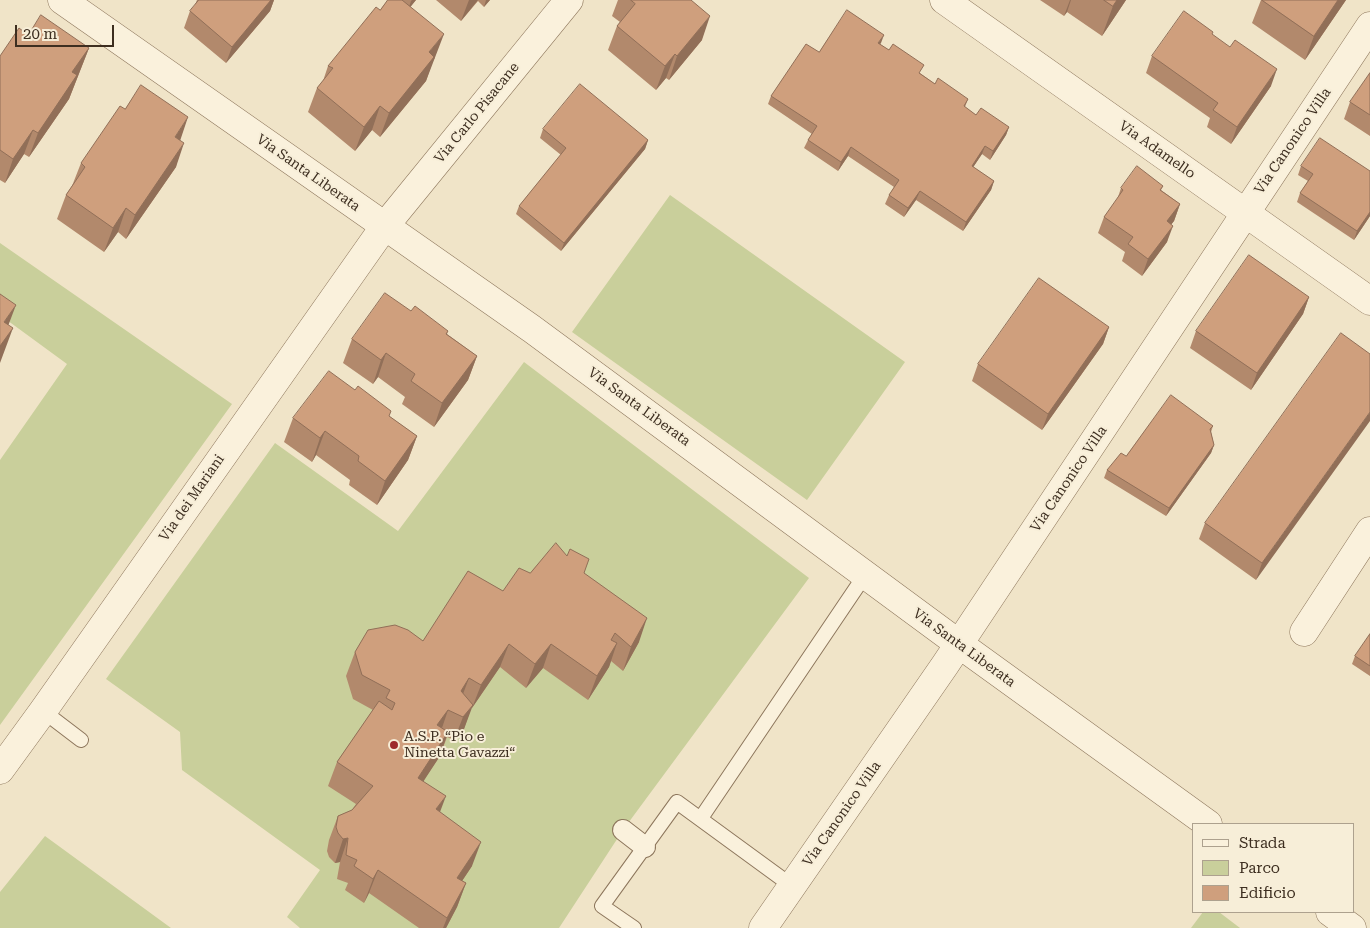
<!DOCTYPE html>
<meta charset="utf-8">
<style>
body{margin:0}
#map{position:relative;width:1370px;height:928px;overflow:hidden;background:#f0e4c8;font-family:"Roboto Serif",serif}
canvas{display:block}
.legend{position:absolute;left:1192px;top:823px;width:162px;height:90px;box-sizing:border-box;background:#f7eed8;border:1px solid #ada18e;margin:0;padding:6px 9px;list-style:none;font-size:15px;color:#3d2e20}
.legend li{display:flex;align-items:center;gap:10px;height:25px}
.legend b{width:25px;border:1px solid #ada18e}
.scale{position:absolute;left:15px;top:25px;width:99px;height:22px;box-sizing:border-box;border:2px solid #3d2e20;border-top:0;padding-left:6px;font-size:15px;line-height:18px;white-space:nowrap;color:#3d2e20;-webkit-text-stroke:4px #f7eed8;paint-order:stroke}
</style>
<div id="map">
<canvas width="1370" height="928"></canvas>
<ul class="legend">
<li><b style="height:6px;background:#faf1dc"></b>Strada</li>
<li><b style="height:14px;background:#c9cf9b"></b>Parco</li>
<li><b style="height:14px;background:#cf9f7d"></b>Edificio</li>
</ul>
<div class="scale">20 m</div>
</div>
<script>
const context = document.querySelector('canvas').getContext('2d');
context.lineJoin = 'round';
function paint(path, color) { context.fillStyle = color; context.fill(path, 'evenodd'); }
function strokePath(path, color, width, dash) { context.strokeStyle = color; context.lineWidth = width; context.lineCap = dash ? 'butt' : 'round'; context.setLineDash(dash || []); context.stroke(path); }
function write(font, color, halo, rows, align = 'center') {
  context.font = font + ' "Roboto Serif",serif'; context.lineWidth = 4; context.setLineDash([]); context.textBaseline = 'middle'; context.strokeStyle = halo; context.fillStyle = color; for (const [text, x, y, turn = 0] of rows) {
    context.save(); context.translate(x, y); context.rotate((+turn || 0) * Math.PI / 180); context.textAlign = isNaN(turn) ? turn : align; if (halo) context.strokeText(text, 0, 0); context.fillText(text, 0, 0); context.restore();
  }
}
const green = new Path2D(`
 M670,195L905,362L807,500L572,332Z
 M0,243L232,404L0,725V460L67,364L0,315Z
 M524,362L809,578L623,830L559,928H300L287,917L320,870L182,770L180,732L106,679L275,443L398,531Z
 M45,836L171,928H0V892Z
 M1203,912H1219L1240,928H1191Z`);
const service = new Path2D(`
 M43,711L81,740
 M701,818L865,575
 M634,928L602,906L677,802L792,886`);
const pedestrian = new Path2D(`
 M623,830L645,847`);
const minor = new Path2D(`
 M62,0L532,329L959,644L1208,824
 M944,0L1370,301
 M1304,632L1370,531
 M0,770L43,711L384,227L569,0
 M1330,912L1352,928
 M763,928L945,665L1370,26`);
const wall = new Path2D(`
 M197,0H274L270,11L226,63L184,28L190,11L195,5Z
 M388,0H416L410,7L435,58L433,60L426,81L380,137L372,130L355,151L308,112L317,88L323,81L328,66L380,10Z
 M436,0H490L484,7L478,1L461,21Z
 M618,0H691L702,40L669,80L666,78L656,90L608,50L617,26L620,22L612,16Z
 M1040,0H1126L1102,36L1067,12L1064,16Z
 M1261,0H1346L1305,60L1252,23Z
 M1212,35L1271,86L1231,144L1207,127L1210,118L1146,73L1152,56Z
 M880,44L935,84L968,99L965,107L976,115L1009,127L1006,135L990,160L982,154L973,167L994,181L991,190L963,231L916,200L904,217L885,204L889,195L894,187L848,156L838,171L804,148L808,140L812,134L768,104L771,96L819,52Z
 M89,48L69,99L29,157L24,154L5,183L0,180V56Z
 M1370,73V136L1344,119L1350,102Z
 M543,129L648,140L645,149L561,251L516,214L519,206L561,155L540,138Z
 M180,140L176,167L126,239L118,232L104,252L57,219L66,195L72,186L81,163Z
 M1301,166L1370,171V216L1354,240L1297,202L1300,193L1308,181L1298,175Z
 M1163,186L1161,190L1180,204L1174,221L1171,224L1167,242L1142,276L1122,261L1125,252L1098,233L1104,217L1117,200L1121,188Z
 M1309,297L1303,314L1251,390L1190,348L1196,331Z
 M411,311L448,331L447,334L477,356L468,380L434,427L402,404L405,397L378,377L373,384L343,363L352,339Z
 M1109,327L1103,344L1042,430L972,381L978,364Z
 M1370,354L1256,580L1199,539L1205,523Z
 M389,416L417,436L408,460L377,505L349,485L350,480L316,455L312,462L284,442L293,418Z
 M1213,426L1211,432L1214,445L1211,453L1166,516L1104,478L1107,470L1126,456Z
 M530,573H584L639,642L623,671L611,661L609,667L588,700L543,668L526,688L500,667L472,708H471L464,729L454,740L447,737L440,756L423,781L440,812L472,866L462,881L466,883L457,907L446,928H419L369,893L364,903L345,890L348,883L337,879L340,862L335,863L329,857L327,851L329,840L338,816L352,810L356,804L328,786L337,762L373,710L353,699L346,676L355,652L423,641L503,591Z
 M1370,634V676L1352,664L1355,656Z`);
const shadedWall = new Path2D(`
 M271,0H274L270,11L226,63L232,47Z
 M412,0H416L408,10L411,1Z
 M469,0H478L461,21Z
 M486,0H490L484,7Z
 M1070,0H1071L1067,12L1064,16Z
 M1117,0H1126L1102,36L1113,6Z
 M1338,0H1346L1305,60L1314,36Z
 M710,16L702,40L669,80L677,56Z
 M444,34L426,81L380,137L389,113L429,52Z
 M884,35L881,43L875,52L878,43Z
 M89,48L69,99L29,157L38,133L72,72Z
 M675,54L666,78L656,90L665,66Z
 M1277,69L1271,86L1231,144L1237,127Z
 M380,106L372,130L355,151L364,127Z
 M188,117L180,141L175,137Z
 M1009,127L1006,135L990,160L993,151Z
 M33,130L24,154L5,183L13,159Z
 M648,140L645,149L561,251L564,243Z
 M184,143L176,167L126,239L135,215Z
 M985,146L982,154L968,175L972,166Z
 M851,147L848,156L838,171L841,162Z
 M994,181L991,190L963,231L966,222Z
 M920,191L916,200L904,217L908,208Z
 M1180,204L1174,221L1161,238L1167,221Z
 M126,208L118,232L104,252L113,228Z
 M1370,212V216L1354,240L1357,231Z
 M1173,226L1167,242L1142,276L1148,259Z
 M1309,297L1303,314L1251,390L1257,373Z
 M16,305L2,342L13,328L0,363V334L4,322Z
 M1109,327L1103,344L1042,430L1048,414Z
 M386,353L378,377L373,384L381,360Z
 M477,356L468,380L434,427L442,403Z
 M1370,412V421L1256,580L1262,563Z
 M325,431L316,455L312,462L320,438Z
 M417,436L408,460L377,505L385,481Z
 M1214,445L1211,453L1166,516L1169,508Z
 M647,618L639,642L623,671L631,647Z
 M617,643L609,667L588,700L597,676Z
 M509,644L500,667L472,708L481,685Z
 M551,644L543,668L526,688L535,664Z
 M469,678L460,702L461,691Z
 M473,705L464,729L454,740L463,717Z
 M448,710L440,734L437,725Z
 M448,732L440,756L410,802L418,778Z
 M446,796L437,820L436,809Z
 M348,838L340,862L335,863L343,839Z
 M481,842L472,866L448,902L457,878Z
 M378,870L369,893L364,903L373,879Z
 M466,883L457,907L446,928H443L447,918Z`);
const building = new Path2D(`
 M199,0H271L232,47L190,11Z
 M388,0H402L444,34L429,52L434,57L389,113L380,106L364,127L317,88L333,68L328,66L376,7L380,10Z
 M631,0H691L710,16L677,56L675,54L665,66L617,26L635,4Z
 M1104,0H1117L1113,6Z
 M1262,0H1338L1314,36Z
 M847,10L884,35L878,43L889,50L893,44L924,65L919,73L935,84L938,78L968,99L964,106L976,115L981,108L1009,127L993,151L985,146L972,166L994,181L966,222L920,191L908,208L889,195L899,180L851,147L841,162L808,140L817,126L771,96L806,44L819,52Z
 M1184,11L1213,32L1212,34L1230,47L1235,40L1277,69L1237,127L1213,110L1218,103L1152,56Z
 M41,15L89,48L72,72L77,75L38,133L33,130L13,159L0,150V56L19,28L28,35Z
 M1370,73V115L1350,102Z
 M580,84L648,140L564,243L519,206L566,148L543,129Z
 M141,85L188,117L175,137L184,143L135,215L126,208L113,228L66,195L85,167L81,163L120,106L125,109Z
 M1320,138L1370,171V212L1357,231L1300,193L1313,174L1301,166Z
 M1137,166L1163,186L1160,190L1180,204L1167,221L1173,226L1148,259L1128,244L1133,237L1104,217L1123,190L1121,188Z
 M1249,255L1309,297L1257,373L1196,331Z
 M1039,278L1109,327L1048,414L978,364Z
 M385,293L411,311L415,306L448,331L446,334L477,356L442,403L411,381L415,374L386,353L381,360L352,339Z
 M0,294L16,305L4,322L13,328L0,346Z
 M1341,333L1370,354V412L1262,563L1205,523Z
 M329,371L355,390L358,386L391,411L389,416L417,436L385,481L358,461L359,456L325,431L320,438L293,418Z
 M1171,395L1213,426L1210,429L1214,445L1169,508L1107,470L1121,453L1126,456Z
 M556,543L567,556L570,549L589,559L584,573L647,618L631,647L615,633L611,640L617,643L597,676L551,644L535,664L509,644L481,685L469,678L461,691L473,705L463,717L448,710L437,725L448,732L418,778L446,796L436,809L481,842L457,878L466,883L447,918L378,870L373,879L354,866L357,860L346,855L348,838L343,839L338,833L336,827L338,816L352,810L373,786L337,762L379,701L392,710L395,703L386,698L390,690L362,675L355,652L368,630L395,625L408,630L423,641L468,571L503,591L519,568L530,573Z
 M1370,634V666L1355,656Z`);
const markers = [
 [394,745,5,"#9e2a2b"]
];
const streetNames = [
 ["Via Carlo Pisacane",477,113,-51],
 ["Via Canonico Villa",1293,141,-56],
 ["Via Adamello",1157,150,35],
 ["Via Santa Liberata",308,173,35],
 ["Via Santa Liberata",639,407,36],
 ["Via Canonico Villa",1069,479,-56],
 ["Via dei Mariani",192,498,-55],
 ["Via Santa Liberata",964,648,36],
 ["Via Canonico Villa",842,814,-55]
];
const poiNames = [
 ["A.S.P. “Pio e",404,737],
 ["Ninetta Gavazzi“",404,753]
];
paint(green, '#c9cf9b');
strokePath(service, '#8d765c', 16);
strokePath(pedestrian, '#8d765c', 22);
strokePath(minor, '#8d765c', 29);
strokePath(service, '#faf1dc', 14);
strokePath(pedestrian, '#faf1dc', 20);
strokePath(minor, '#faf1dc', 28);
paint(wall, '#b2896c');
paint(shadedWall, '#916f58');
paint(building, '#cf9f7d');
strokePath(building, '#916f58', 1);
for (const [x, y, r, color] of markers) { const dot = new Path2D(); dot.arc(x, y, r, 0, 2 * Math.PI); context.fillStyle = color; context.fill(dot); strokePath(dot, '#f7eed8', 2); }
write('14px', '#3d2e20', '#f7eed8', streetNames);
write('14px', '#3d2e20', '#f7eed8', poiNames, 'left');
</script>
